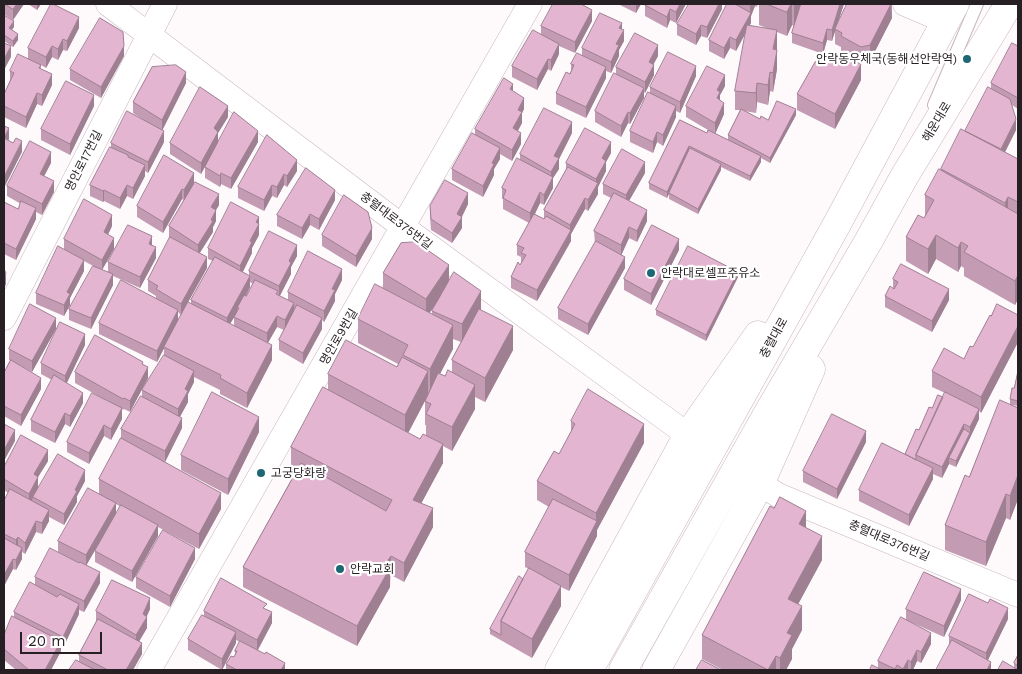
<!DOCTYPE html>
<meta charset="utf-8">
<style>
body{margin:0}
#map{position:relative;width:1022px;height:674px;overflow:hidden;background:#fefafc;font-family:"Work Sans",sans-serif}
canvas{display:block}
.frame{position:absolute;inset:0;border:5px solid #261f23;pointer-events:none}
.scale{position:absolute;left:20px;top:632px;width:82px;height:22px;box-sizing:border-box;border:2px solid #261f23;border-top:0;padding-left:6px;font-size:15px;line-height:18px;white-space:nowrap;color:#261f23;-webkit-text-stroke:4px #fff;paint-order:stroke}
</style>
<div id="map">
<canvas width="1022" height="674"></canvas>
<div class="frame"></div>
<div class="scale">20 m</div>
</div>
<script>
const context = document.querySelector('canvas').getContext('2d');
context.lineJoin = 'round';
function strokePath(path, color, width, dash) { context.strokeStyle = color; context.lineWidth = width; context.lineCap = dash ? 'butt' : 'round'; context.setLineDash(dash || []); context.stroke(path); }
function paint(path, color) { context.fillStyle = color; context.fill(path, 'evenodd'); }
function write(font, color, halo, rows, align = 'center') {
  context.font = font + ' "Work Sans","Noto Sans KR",sans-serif'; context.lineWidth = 4.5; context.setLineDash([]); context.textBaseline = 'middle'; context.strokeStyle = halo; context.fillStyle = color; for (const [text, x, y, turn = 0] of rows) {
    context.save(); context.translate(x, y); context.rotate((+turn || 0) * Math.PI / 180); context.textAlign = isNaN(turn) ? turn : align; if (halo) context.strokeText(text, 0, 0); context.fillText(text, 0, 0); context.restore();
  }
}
const lane = new Path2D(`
 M934,105L977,4`);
const street = new Path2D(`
 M108,4L403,227L688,435
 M905,4L945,21
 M4,318L165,4
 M760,484L778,495L1018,595
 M149,670L530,4`);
const secondary = new Path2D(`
 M559,670L688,435L758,335
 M589,670L837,224L955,4
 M623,670L768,413L868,242L904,177L1009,4
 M656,670L760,484L811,369`);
const wall = new Path2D(`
 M4,4H24L13,20L4,14Z
 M28,4H41L37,10Z
 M618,4H641L636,13Z
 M686,4L676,23L670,20L667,28L645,16V5Z
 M722,4V9L707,38L701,36L696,45L677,35V24Z
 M723,4H758L757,7L755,6L751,16V23L749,26L769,29L759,25V4H844L836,27L892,4V18L870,61L861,62L841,52V47L835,44V30L832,41L827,40L823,54L792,43V33L794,26L792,25L787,36L777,32V69L773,92L770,91L768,105L757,102L756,113L744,111L760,119L768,120L796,115L770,163L761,158V162L750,181L721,167V170L698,214L669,199V194L667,198L649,189V183L680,120L707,133L708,130L686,117V106L725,86L720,95V100L724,114L715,134L728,140V135L740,110H735V91L746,32L736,51L730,48L724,59L709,51V40L727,5Z
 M4,15L14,27L12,30L18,40L13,47L4,41Z
 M592,21L575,53L559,46V54L551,71L548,69L537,90L512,77V66L541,34V26Z
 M79,28L67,51L63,50L58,60L52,57L46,68L41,65V69L52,85L42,106L37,104L26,128L4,117V94L10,80V71L28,59V48Z
 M622,29L624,41L619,50V56L611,73L606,71V78L586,118L556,104V93L571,71V64L582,55V48Z
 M1018,46V109L1012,105L1016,130L1005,152L1018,159V299L1015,305L964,276V268L961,266L958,272L936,259L928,274L906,261V237L924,218L925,217V195L965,131L991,89V83Z
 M124,56L101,98L70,80V69Z
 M658,56L653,64L654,75L645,93L644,92V98L630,124L628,123L621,137L595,122V111L616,74V67Z
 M696,76L680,113L676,111V117L663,146L657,142L653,153L630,142V131L650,92V87Z
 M861,80L835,129L797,110V94Z
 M186,83L162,130L164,142L148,173L145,171V176L133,199L127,196L120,209L104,201L103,202L90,196V185L111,147V143L148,123L133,113V102Z
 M513,91L524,109L522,113V123L518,131L521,144L512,161L500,154V159L494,169V175L483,197L452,180V169L475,134V129Z
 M94,106L70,155L41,140V129Z
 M228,117L218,133V142H258L231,189L221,184L220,187L205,178V167L216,147L201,174L170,154V143Z
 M572,133L559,159V169L553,178V188L544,205L540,203L535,214L544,219V210L566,170V163L611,153L606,162V171L598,187V194L588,211L585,209L571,234V241L537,301L511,288V277L521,263V257L517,255V245L529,223L503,209V199H502V188L520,159V154Z
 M51,163L44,176L54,192L42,215L36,212V219L16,260L4,254V202L18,209L21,204L7,196V186Z
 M297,171L287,187L284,185L277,198L272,196L264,211L238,198V187Z
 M645,173L629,201L647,221L637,242L629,238L621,255L625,268L588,335L558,319V308L595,243L594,231L611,198L603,194V184Z
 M194,183L219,205L216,210V221L213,227V232L199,253L207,268L188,302L191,304V300L213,261L208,259V248L259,235L252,248V253L243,272L249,276V271L297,256L291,267V274L280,296L288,300V292L342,280L335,294V301L324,322L322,320V329L303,364L279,350V340L284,330L277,327L268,343L272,360L247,408L220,394V390L194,377V382L188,394V402L180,417L182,428L165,462L221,509L199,549L158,527V536L132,582L95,562V551L121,507L116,504V514L86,565L100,583L84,612L79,610V614L63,648L61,647V651L51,670H16L4,660V635L14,617V612L35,585V577L79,563L58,552V541L99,494V479L121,438V429L142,397V390L164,356V347L181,315L178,312V321L157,362L99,334V323L156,298V296L148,291V280L170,238L169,237V226L184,200L182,199L163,233L137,217V206ZM250,282L253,284L246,296L250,287ZM235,316L234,317V326L230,324Z
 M335,200L319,230L310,225L302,239L277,226V215Z
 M468,204L462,217V228L452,243L431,230L430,217V206Z
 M112,226L108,234L114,249L102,270L108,272V262L152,245L156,258L140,288L113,276V285L91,329L69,320V309L95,267L84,261V271L70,298V305L64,316L36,304V293L64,249V239Z
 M322,235L372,239L356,267L322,246Z
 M679,250L651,305L624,290V279Z
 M383,273L449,282L481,310L513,350L485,402L475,397V409L452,451L443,446V463L421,503L433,527L404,582L391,575H390V587L357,646L243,587V567L297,469L291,466V447L328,390V374L397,367L398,364L358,343V319L383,289ZM439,299L432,311V314L429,313ZM453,339L461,342L452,360V372L445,376L440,374L453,349ZM425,401V425H426V435L420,439L408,433Z
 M738,277L706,341L656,315V310Z
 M893,279L949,300L932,332L885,307V296L893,288Z
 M1018,315V342L981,413L979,411V419L956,467L949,464L942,478L933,474V479L909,526L859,501V490L905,454L932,408L943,397L945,393L932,387V371L964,359L973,347L991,316Z
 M56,329L32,372L21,366L41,389L21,426L4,416V373L10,360H9V349Z
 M85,345L66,383L83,403L70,427L65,424L55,443L31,431V420L52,380L41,374V363Z
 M143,364L148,378L130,412L124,409L123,410L122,409V419L111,440L104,436L89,464L67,452V442L111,403L75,383V372Z
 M1018,371V406L1012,405L1018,408V499L1010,520L1006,518L986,566L945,550V525L969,477L1010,404V399L1014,388Z
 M571,421L644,443L597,530V536L569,591L561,587V606L532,658L490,634V629L523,579L529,569L525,567V552L549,507L537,500V481L559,454L571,432Z
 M259,432L228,495L181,470V455Z
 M866,442L837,499L803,482V471Z
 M48,461L38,477V487L85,481L77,496V502L64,525L49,517V521L42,534L36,532L25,554L22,552V559L16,570L13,569L4,586V501L8,493L4,490V467Z
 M806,527L822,560L798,604L802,630L792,649V659L786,670H723L702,659V635Z
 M195,559L170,607L136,588V577Z
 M1018,563V578H1017Z
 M961,600L944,637L906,620V609Z
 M150,609L147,616V628L139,642L142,654L133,670H69L79,661V655L96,622V611Z
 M267,610L272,623L258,650L285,670H226V664L234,657L235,655V651L240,642L236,640V643L222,670L188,650V639L204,616V611Z
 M1008,619L988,660L991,670L949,646V636Z
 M931,644L921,663L917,661L913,670H870L878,669V661Z
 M1018,655V670L1014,668V663Z`);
const shadedWall = new Path2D(`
 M17,4H24L13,20V9Z
 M37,4H41L37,10Z
 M636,4H641L636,13Z
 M680,4H686L676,23V12Z
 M719,4H722V9L707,38V27Z
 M750,4H755V6L751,16V23L736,51V40L750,14Z
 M791,4H792V25L787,36V12Z
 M794,4H802L794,26Z
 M840,4H844L832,41V30Z
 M891,4L892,18L870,61V45Z
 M670,9V20L667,28V17Z
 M592,10V21L575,53V42Z
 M79,17V28L67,51V41Z
 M14,21V27L9,33V28Z
 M622,23V34L624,30V41L619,50V56L611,73V62L616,44L619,28Z
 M701,25V36L696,45V34Z
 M827,29V40L823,54V43Z
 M777,30V49L773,68V49Z
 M18,34V40L13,47V41Z
 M730,37V48L724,59V48Z
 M63,39V50L58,60V49Z
 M559,44V54L551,71V60Z
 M658,45V56L649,73V62Z
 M11,46V57L4,70V59Z
 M52,46V57L46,68V57Z
 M124,46V56L101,98V87Z
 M777,50V69L773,92V73Z
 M548,59V69L537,90V79Z
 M861,64V80L835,129V114Z
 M654,65V75L645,93V82Z
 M696,66V76L680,113V102Z
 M606,67V78L586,118V107Z
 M186,72V83L162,131V120Z
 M770,72V91L768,105V85Z
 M52,74V85L42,106V95Z
 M725,75V86L720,95V103L717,109V90Z
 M757,83V102L756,113V93Z
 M513,84V95L510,89Z
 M644,88V98L630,124V113Z
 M37,93V104L26,128V117Z
 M94,95V106L70,155V144Z
 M524,98V109L522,113V123L513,139V128L518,110Z
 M724,103V114L715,134V123Z
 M228,106V117L218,133V143L201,174V163L214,128Z
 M676,106V117L663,146V135Z
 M796,109V115L770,163V158Z
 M628,112V123L621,137V126Z
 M1016,119V130L1001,160V149Z
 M572,122V133L559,159V169L553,178V188L544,205V195L551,181V172L554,156Z
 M9,128V139L4,148V138Z
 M164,131V142L148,173V162Z
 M258,131V142L231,189V178Z
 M657,132V142L653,153V142Z
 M521,133V144L512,161V150Z
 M22,141V152L4,188V177Z
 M611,142V153L606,162V171L598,187V194L588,211V200L596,186V179L602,158Z
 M689,146V151L667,198V192Z
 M500,148V159L494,169V175L483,197V186L492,163Z
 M51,152V163L40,184V174Z
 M761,156V162L750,181V176Z
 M297,160V171L287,187V176Z
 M645,162V173L626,206V195Z
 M721,164V170L698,214V209Z
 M145,165V176L133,199V188Z
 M194,173V184L184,201V190Z
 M221,173V184L220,187V176Z
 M284,174V185L277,198V187Z
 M54,181V192L42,215V204Z
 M127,185V196L120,209V198Z
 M272,185V196L264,211V200Z
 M182,189V199L163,233V222Z
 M104,190V201L103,202V191Z
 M335,190V200L319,230V219Z
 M540,192V203L530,224V213Z
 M468,193V204L461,218L462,217V228L452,243V233L457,214Z
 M219,194V205L211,218V207Z
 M1008,197V216L1005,222V203Z
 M585,198V209L571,234V241L537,301V290L570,232V225Z
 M36,208V219L16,260V249Z
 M216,210V221L213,227V232L198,256V245Z
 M647,210V221L637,242V231Z
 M310,214V225L302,239V228Z
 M112,215V226L104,243V232Z
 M259,217V235L252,248V253L240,277V266L250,241L256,222Z
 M629,227V238L621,256V245Z
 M372,228V239L356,267V256Z
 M936,235V259L928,274V249Z
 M152,236V247L149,244Z
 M114,238V249L102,270V260Z
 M679,239V250L651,305V294Z
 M961,242V266L958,272V248Z
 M297,245V256L291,267V274L279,297V286L289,261Z
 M156,247V258L140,288V277Z
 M207,257V268L181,315V304Z
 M625,257V268L588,335V324Z
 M84,260V271L70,298V305L64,316V305L67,292Z
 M449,265V285L426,318V299Z
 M342,269V280L335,294V301L324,322V311L332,289Z
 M738,272V277L706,341V335Z
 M6,273V284L4,289V278Z
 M113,274V285L91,329V318Z
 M1018,275V299L1015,305V281Z
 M250,276V287L239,309L237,308V312L227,329V318Z
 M949,289V300L932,332V321Z
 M481,291V310L462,343V324Z
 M294,303V314L285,330V320Z
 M178,310V321L157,362V351Z
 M277,316V327L267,344V333Z
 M56,318V329L32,372V361Z
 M322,318V329L303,364V353Z
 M453,325V349L430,393V369Z
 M513,326V350L485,402V378Z
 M1018,326V342L981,413V397Z
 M85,334V345L65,387V376Z
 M272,345V360L247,408V393Z
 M148,367V378L130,412V401Z
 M194,371V382L188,394V402L178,420V409L185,389Z
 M428,371V395L405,439V415Z
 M41,378V389L21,426V415Z
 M475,385V409L452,451V427Z
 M83,393V403L70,427V416Z
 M122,408V419L111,440V429Z
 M979,409V419L956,467V461L970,433V427Z
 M65,413V424L55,443V432Z
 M259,417V432L228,495V479Z
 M182,418V428L165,462V451Z
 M644,424V443L597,530V536L569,591V575L596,523V513Z
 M964,424V435L949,458V464L942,478V467Z
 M104,425V436L89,464V453Z
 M15,430V441L4,461V450Z
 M866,431V442L837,499V489Z
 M443,444V463L413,519V500Z
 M48,450V461L38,477V488L33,497V498L29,505V494L34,474Z
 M933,468V479L909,526V515Z
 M85,470V481L77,496V502L64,525V514L75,490Z
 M1018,475V499L1010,520V496Z
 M221,493V509L199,549V534Z
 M1006,494V518L986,566V542Z
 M116,503V514L86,566V555Z
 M433,508V527L404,582V563Z
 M49,510V521L42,534V523Z
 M806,511V536L799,524Z
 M36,521V532L25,554V543Z
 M158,525V536L132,582V571Z
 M822,536V560L788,623V599Z
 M18,537V548L16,551V540Z
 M22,548V559L16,570V560Z
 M195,548V559L170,607V596Z
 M391,556L390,587L357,646V626L385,564Z
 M13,559V569L4,586V575Z
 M100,572V583L84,612V601Z
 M561,586V606L532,658V639Z
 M961,589V600L944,637V626Z
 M150,598V609L143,624L147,617V628L136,646V635L143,614Z
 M79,604V614L63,648V637Z
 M802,606V630L792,649V659L786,670H780V658L787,633Z
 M1008,608V619L986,664V653Z
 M272,612V623L257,651V640Z
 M236,632V643L222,670V659Z
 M931,633V644L921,663V652Z
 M61,641V651L51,670H45Z
 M142,643V654L133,670H126Z
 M917,650V661L913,670H911V662Z
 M776,656V670H768Z
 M908,660V670H903V669Z
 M991,662V670H987Z
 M285,663V670H281Z`);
const building = new Path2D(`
 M5,4H17L13,9Z
 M51,4H53L79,17L67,41L63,39L58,49L52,46L46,57L28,48Z
 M553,4H581L592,10L575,42L541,26Z
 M646,4H680L676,12L670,9L667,17L645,5Z
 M689,4H719L707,27L701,25L696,34L677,24Z
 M727,4H735L751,13L736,40L730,37L724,48L709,40Z
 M767,4H791L787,12Z
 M801,4H840L832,30L827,29L823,43L792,33Z
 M847,4H891L870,45L861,47L841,36L842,33L835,29Z
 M600,13L622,23L619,28L624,30L616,44L619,45L611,62L582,48Z
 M4,15L14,21L9,28L18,34L13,41L4,35Z
 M100,18L123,32L124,46L101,87L70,69Z
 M747,25L777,30L773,49L777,50L773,73L770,72L768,85L757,83L756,93L735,91Z
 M533,30L559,44L551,60L548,59L537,79L512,66Z
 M635,33L658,45L649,62L654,65L645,82L616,67Z
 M4,43L11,46L4,59Z
 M1012,43L1018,46V98L991,83Z
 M668,52L696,66L680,102L650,87Z
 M577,53L606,67L586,107L556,93L566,72L570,74L574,65L571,64Z
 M18,54L41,65L39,68L52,74L42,95L37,93L26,117L4,106V94L14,73L10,71Z
 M848,58L861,64L835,114L797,94L815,62Z
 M176,65L186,72L162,120L133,102L152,67Z
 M707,66L725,75L717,90L720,92L717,98L724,103L715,123L686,106Z
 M614,73L644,88L630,113L628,112L621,126L595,111Z
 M504,78L513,84L510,89L524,98L518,110L522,112L513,128L521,133L512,150L475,129Z
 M66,81L94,95L70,144L41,129Z
 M200,87L228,106L214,128L218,132L201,163L170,143Z
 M988,87L1010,99L1016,119L1001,149L965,131Z
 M648,92L676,106L663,135L657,132L653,142L630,131Z
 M777,101L796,109L770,158L728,135L741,109L760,119L761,116L768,120Z
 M544,108L572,122L554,156L559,158L551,172L520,154Z
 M127,111L164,131L148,162L111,143Z
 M234,112L258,131L231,178L221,173L220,176L205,167Z
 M680,120L707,133L708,130L761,156L750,176L689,146L667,192L649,183Z
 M4,126L9,128L4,138Z
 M585,128L611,142L602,158L606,161L596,179L566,163Z
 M961,129L1018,159V202L1008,197L1005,203L941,169Z
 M472,133L500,148L492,163L494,164L483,186L452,169Z
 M267,135L297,160L287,176L284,174L277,187L272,185L264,200L238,187Z
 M4,138L13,143L16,138L22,141L4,177Z
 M30,141L51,152L40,174L54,181L42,204L7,186Z
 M110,147L128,155V157L145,165L133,188L127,185L120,198L104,190L103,191L90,185Z
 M690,148L721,164L698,209L669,193Z
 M622,149L645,162L626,195L603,184Z
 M164,155L194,173L184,190L182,189L163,222L137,206Z
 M517,158L553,177L544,195L540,192L530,213L503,198L506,190L502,188Z
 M568,167L598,183L588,200L585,198L570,225L544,210Z
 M306,168L335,190L319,219L310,214L302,228L277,215Z
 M939,169L1018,214V275L1015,281L964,252L968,246L961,242L958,248L936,235L928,249L906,237L918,215L924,218L934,200L925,195Z
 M445,180L468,193L457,214L462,217L452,233L431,219L430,206Z
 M195,182L219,194L211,207L216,210L211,220L213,221L198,245L169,226Z
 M614,193L647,210L637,231L629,227L621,245L594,231Z
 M344,195L368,212L372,228L356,256L322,235Z
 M84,199L112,215L104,232L114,238L102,260L64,239Z
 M21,201L36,208L16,249L4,243V202L18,209Z
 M231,202L259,217L256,222L259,224L250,241L252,242L240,266L208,248Z
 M534,214L544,219L546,216L571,230L537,290L511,277L518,262L520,265L526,255L521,253L524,248L517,245Z
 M128,225L152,236L149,244L156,247L140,277L108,262Z
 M652,225L679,239L651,294L624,279Z
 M269,231L297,245L289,261L291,263L279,286L249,271Z
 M170,237L207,257L181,304L156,289L158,286L148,280Z
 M596,241L625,257L588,324L558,308Z
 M416,242L449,265L426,299L383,273L401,243Z
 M58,246L84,260L67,292L70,294L64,305L36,293Z
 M688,246L738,272L706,335L656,310Z
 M308,251L342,269L332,289L335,290L324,311L288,292Z
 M215,257L250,276L227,318L191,300Z
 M901,264L949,289L932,321L885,296L890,286L894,289L898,282L893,279Z
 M93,266L113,274L91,318L69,309Z
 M4,269L6,273L4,278Z
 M454,272L481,291L462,324L432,311Z
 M121,280L178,310L157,351L99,323Z
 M255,280L278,291L276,294L294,303L285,320L277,316L267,333L234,317L239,308H237L244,295L246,296Z
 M375,284L453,325L430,369L403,355L408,345L358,319Z
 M188,302L272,345L247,393L220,378L221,375L164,347Z
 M30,304L56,318L32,361L9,349Z
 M997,304L1018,315V326L981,397L932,371L944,348L964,359L970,346L973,347L990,315L991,316Z
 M297,305L322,318L303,353L279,340Z
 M479,309L513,326L485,378L452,360Z
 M60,322L85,334L65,376L41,363Z
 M95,335L143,362L142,364L148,367L130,401L124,398L123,399L75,372Z
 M346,340L397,367L402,357L428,371L405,415L328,374Z
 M164,355L194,371L185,389L188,391L178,409L142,390Z
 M11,360L41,378L21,415L4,406V373Z
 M448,370L475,385L452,427L426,414L431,404L425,401L438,373L445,376Z
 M1018,371V401L1010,399L1012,388H1014Z
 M54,375L83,393L70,416L65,413L55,432L31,420Z
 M323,387L420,439L423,434L443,444L413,500L433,508L404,563L391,556L385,564L390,568L357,626L243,567L301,463L386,511L392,500L291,447Z
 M588,389L644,424L596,513L537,481L554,451L559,454L575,424L571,421Z
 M212,392L259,417L228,479L181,455Z
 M945,392L979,409L970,427L964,424L942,467L916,455Z
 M92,393L122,408L111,429L104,425L89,453L67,442Z
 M938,395L943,397L916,455V460L905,454L916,429L919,430L929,407L932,408Z
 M141,396L182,418L165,451L121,429Z
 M1000,400L1018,408V475L1010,496L1006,494L986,542L945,525L965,475L969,477Z
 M832,414L866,431L837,489L803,471Z
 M4,424L15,430L4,450Z
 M964,429L970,433L956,461L949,458Z
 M21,435L48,450L34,474L38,477L29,494L4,479V467Z
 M121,438L221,493L199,534L99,479Z
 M882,443L933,468L909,515L859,490Z
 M58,454L85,470L75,490L77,491L64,514L33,497Z
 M88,488L116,503L86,555L58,541Z
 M10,489L49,510L42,523L36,521L25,543L18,537L16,540L4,534V501Z
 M780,497L806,511L799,524L822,536L788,599L802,606L787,633L792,635L780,658L776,656L768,670L702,635L770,506L774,508Z
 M553,499L597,521L569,575L525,552Z
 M121,505L158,525L132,571L95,551Z
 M163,530L195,548L170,596L136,577Z
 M4,538L22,548L16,560L13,559L4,575Z
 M50,548L79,563L80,562L100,572L84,601L35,577Z
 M529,568L561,586L532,639L501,621Z
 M924,572L961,589L944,626L906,609Z
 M519,576L523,579L501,621V635L490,629Z
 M221,578L267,604L263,608L272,612L257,640L204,611Z
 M112,580L150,598L143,614L147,617L136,635L96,611Z
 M30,582L57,597L60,594L79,604L63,637L14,612Z
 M969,594L988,603L990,599L1008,608L986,653L949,636Z
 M202,615L236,632L222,659L188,639Z
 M12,616L61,641L45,670H29L4,649V635Z
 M901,617L931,633L921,652L917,650L911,662L908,660L903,669L897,665L895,669L878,661Z
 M98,619L142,643L126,670H108L79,655Z
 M952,640L991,662L987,670H936Z
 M240,641L265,654L266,652L285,663L281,670H237L226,664L231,656L234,657L237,651H235Z
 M1018,655V666L1014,663Z
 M76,660L95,670H69Z
 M702,660L721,670H696Z
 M1003,661L1018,670H998Z
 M872,665L882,670H870Z`);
const markers = [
 [967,59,5,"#1d6673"],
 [651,273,5,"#1d6673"],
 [261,473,5,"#1d6673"],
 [340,569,5,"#1d6673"]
];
const poiNames = [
 ["안락동우체국(동해선안락역)",957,59,"right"],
 ["안락대로셀프주유소",661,273],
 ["고궁당화랑",271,473],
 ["안락교회",350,569]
];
const streetNames = [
 ["해운대로",937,122,-59],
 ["명안로17번길",84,161,-63],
 ["충렬대로375번길",396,221,37],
 ["명안로9번길",339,337,-60],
 ["충렬대로",774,338,-61],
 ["충렬대로376번길",889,541,23]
];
strokePath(lane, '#c8b5c0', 14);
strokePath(street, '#c8b5c0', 25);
strokePath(secondary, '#c8b5c0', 29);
strokePath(lane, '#fff', 12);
strokePath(street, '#fff', 24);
strokePath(secondary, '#fff', 28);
paint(wall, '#c39cb4');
paint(shadedWall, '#9f7f92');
paint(building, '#e3b5d1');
strokePath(building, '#9f7f92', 1);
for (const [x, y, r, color] of markers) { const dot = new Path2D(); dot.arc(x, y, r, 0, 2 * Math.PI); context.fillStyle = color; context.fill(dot); strokePath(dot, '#fff', 2); }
write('12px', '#261f23', '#fff', poiNames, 'left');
write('12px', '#261f23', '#fff', streetNames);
</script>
